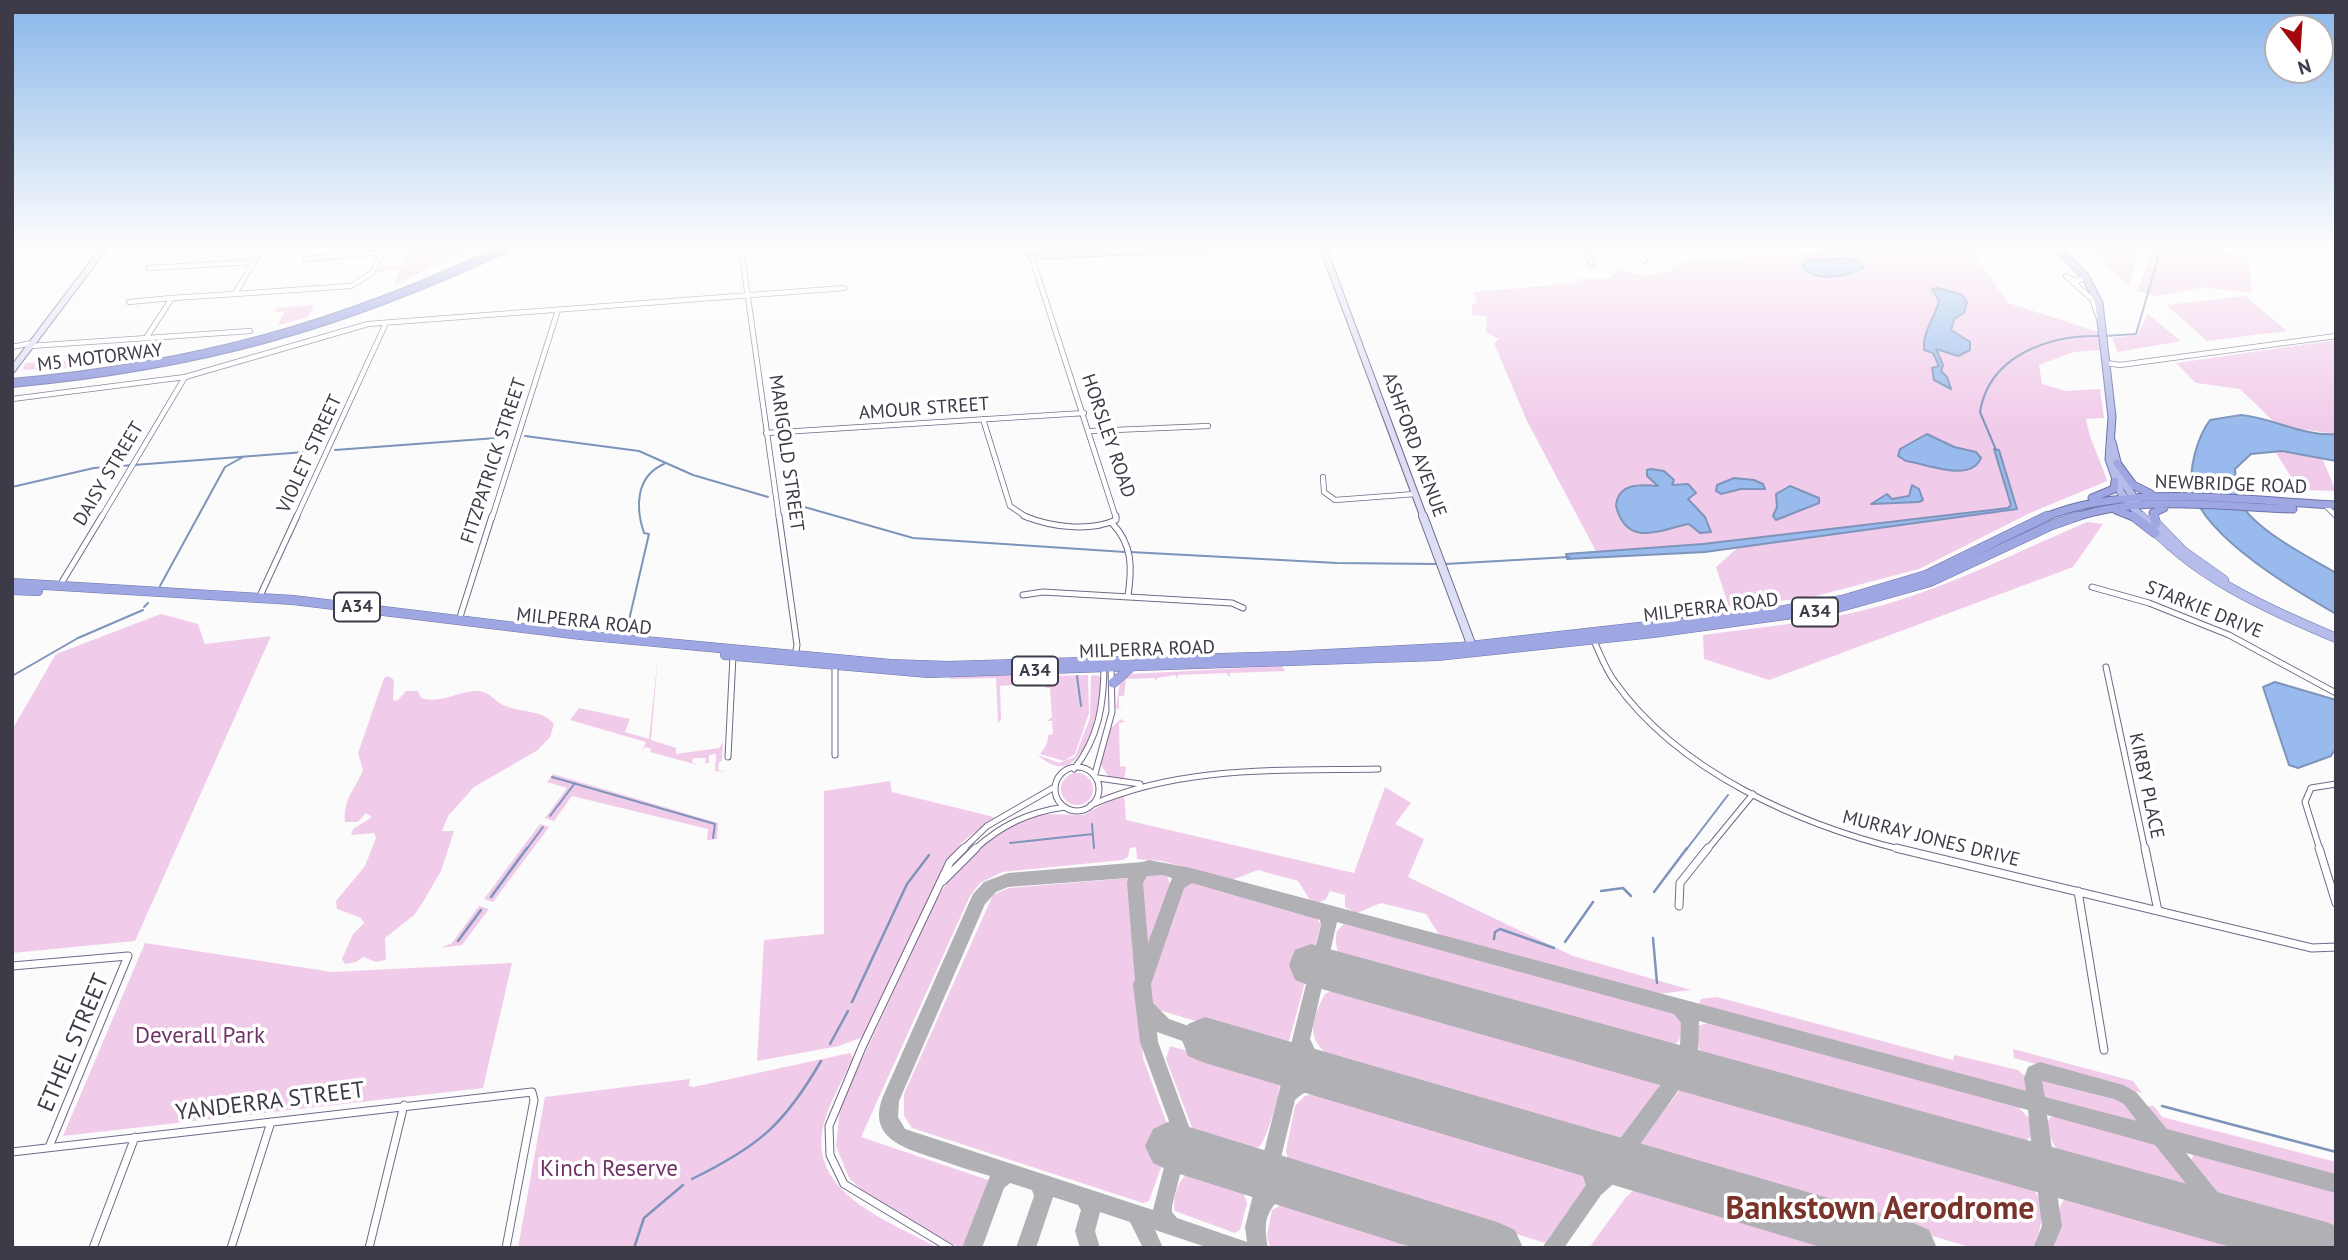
<!DOCTYPE html>
<style>
body{margin:0}
#map{position:relative;width:2348px;height:1260px;overflow:hidden;background:#fbfbfb;font-family:"PT Sans",sans-serif}
canvas{display:block}
.frame{position:absolute;inset:0;border:14px solid #3e3b48;pointer-events:none}
.north{position:absolute;left:2264px;top:14px;width:70px;height:70px;box-sizing:border-box;background:#fff;border:2px solid #b2b1b6;border-radius:50%;rotate:163deg;font-size:19px;font-weight:700;line-height:28px;text-align:center;color:#3e3b48}
.north::after{content:'';display:block;margin:auto;width:24px;height:32px;background:#a2080d;clip-path:polygon(50% 0,100% 100%,50% 72%,0 100%)}
</style>
<div id="map">
<canvas width="2348" height="1260"></canvas>
<div class="frame"></div>
<div class="north">N</div>
</div>
<script>
const context = document.querySelector('canvas').getContext('2d');
context.lineJoin = 'round';
function paint(path, color) { context.fillStyle = color; context.fill(path, 'evenodd'); }
function strokePath(path, color, width, dash) { context.strokeStyle = color; context.lineWidth = width; context.lineCap = dash ? 'butt' : 'round'; context.setLineDash(dash || []); context.stroke(path); }
function write(font, color, halo, rows, align = 'center') {
  context.font = font + ' "PT Sans",sans-serif'; context.lineWidth = 7; context.setLineDash([]); context.textBaseline = 'middle'; context.strokeStyle = halo; context.fillStyle = color; for (const [text, x, y, turn = 0] of rows) {
    context.save(); context.translate(x, y); context.rotate((+turn || 0) * Math.PI / 180); context.textAlign = isNaN(turn) ? turn : align; if (halo) context.strokeText(text, 0, 0); context.fillText(text, 0, 0); context.restore();
  }
}
const green = new Path2D(`
 M411,248H475L394,285L400,270L378,272L380,266L403,265Z
 M1861,248H1970L2008,303L2099,332L2100,350L2073,352L2039,365L2042,384L2065,391L2100,389L2104,418L2086,419C2089,440 2101,460 2107,481L2030,513L1919,569L1812,597L1729,607L1716,567L1744,542L1598,555L1527,421L1494,343L1499,339L1486,332L1487,316L1472,315V304L1478,303L1473,292L1578,283L1576,279H1609L1619,269L1642,276L1671,271L1674,263Z
 M2090,248H2139L2129,287Z
 M2154,248H2209L2248,257L2252,293L2203,287L2158,296L2137,291Z
 M2245,296L2287,331L2207,341L2166,305Z
 M314,305L308,317L278,325L285,311L275,312L277,308Z
 M2148,314L2181,341L2118,352L2112,338L2137,335Z
 M2336,340V434L2299,429L2273,421L2240,389L2196,383L2176,363Z
 M157,355L86,367L23,370L25,363Z
 M2275,451L2322,458L2336,491L2299,490Z
 M2087,522L2103,524L2073,567L1769,680L1704,659L1703,635C1752,628 1804,624 1852,613C1934,595 2010,555 2087,522Z
 M161,614L198,624L205,644L271,636L135,941L12,953V730L56,654Z
 M658,656L651,740L676,748V754L719,748L723,742L722,761L719,762L718,770L725,772L715,771L716,754L709,755V763H705L706,758H693L692,762L698,765L650,752L651,749L645,747L642,751L646,742L570,720L579,708L630,719L625,732L649,739Z
 M1282,666L1285,671L1230,673V677L1226,673L1178,675L1177,679L1175,675L1157,678V681L1154,678L1126,679L1124,696H1119V708L1125,710L1116,708L1120,681L1132,674Z
 M1069,674L1050,675L1045,680V688L1041,683L1000,686L1001,720L998,723L996,678L949,679L950,676Z
 M1088,675L1089,713L1075,754L1064,761L1040,754C1043,751 1049,742 1048,735L1053,734L1052,721H1047L1052,717L1050,688H1046V680L1050,676Z
 M1096,675L1101,677C1101,705 1084,798 1038,755L1059,763L1075,757L1090,718L1091,676Z
 M388,676L394,680L393,700L397,701L406,691H418L421,698C441,704 456,692 475,691C490,691 492,699 503,705C520,713 542,709 554,724L550,737L538,750L474,787L448,816L442,831H454L441,871L423,902L414,915L385,938L386,960L376,962L363,957L356,962L345,964L342,959L353,934L364,923L361,918L337,909L336,901L365,866L376,838L374,833L351,835L353,829L372,817L366,813L358,822H345C343,798 355,790 363,770L358,753L384,678Z
 M1121,719L1125,722L1119,723L1120,766L1126,767L1124,781L1108,776L1100,763L1111,728Z
 M1061 789a16 16 0 1 1 32 0a16 16 0 1 1-32 0Z
 M553,774L718,823L717,839L707,840L708,829L572,796L554,821L545,818L567,788L547,782Z
 M890,781L892,792L994,817L961,843L943,868L863,1037L839,1046L757,1061L764,940L824,934V791Z
 M1385,787L1411,803L1395,824L1424,839L1408,877L1573,956L1691,990L1658,994L1440,936L1426,914L1381,903L1357,913L1345,907V895L1330,891L1326,899L1318,903L1310,900L1298,881L1258,870L1232,880L1162,861L1137,859L1136,847L1130,848L1128,857L1123,860L1002,872L980,883L970,896L861,1137L991,1181L992,1186L969,1248H960L869,1197L849,1178L836,1146L840,1107L937,898L953,874L974,852L1009,826L1038,814L1084,815L1124,793L1126,820L1354,873Z
 M540,824L549,827L493,902L484,899Z
 M1155,872L1167,876L1171,886L1146,956L1140,882L1145,875Z
 M1130,878L1143,1058L1168,1127H1164L1154,1158L1163,1162L1149,1201L1143,1203L912,1128L904,1116V1094L993,895L1009,888Z
 M1195,882L1312,914L1321,924L1287,1048L1152,1008L1148,989L1181,889L1187,883Z
 M479,906L489,909L462,945L440,948L452,943Z
 M1344,924L1673,1011L1683,1024L1679,1041L1669,1048L1650,1049L1357,967C1340,961 1333,949 1337,931Z
 M145,943L332,972L512,963L483,1088L63,1136Z
 M1348,987L1645,1070L1658,1078L1659,1088L1616,1144L1338,1063C1307,1042 1308,1026 1325,994L1337,988Z
 M1717,997L1953,1060L1954,1055L2018,1070L2026,1077L2027,1094L1699,1004L1701,999Z
 M1711,1022L2015,1104L2031,1120V1136L2022,1145L2005,1146L1720,1068C1703,1059 1693,1046 1697,1026Z
 M1170,1046L1279,1078C1283,1088 1267,1137 1260,1146L1251,1150L1194,1133L1166,1059Z
 M2013,1049L2133,1081L2142,1093L2014,1058Z
 M850,1053L853,1058C843,1079 830,1101 824,1123C805,1193 890,1221 938,1248H518L545,1097L690,1079L689,1086L693,1087Z
 M2042,1078L2122,1099L2144,1125L2043,1098L2039,1082Z
 M1697,1085L2011,1173C2045,1189 2048,1213 2034,1245L2032,1248H1973L1640,1150L1638,1145L1679,1091Z
 M1324,1091L1573,1165L1589,1183L1545,1243L1295,1164L1288,1159L1286,1151L1295,1106L1305,1096Z
 M2147,1106H2154L2162,1117L2336,1162V1177L2163,1130L2149,1114Z
 M2057,1116L2156,1143L2186,1178L2188,1190L2180,1194L2082,1168C2062,1158 2049,1145 2047,1122L2051,1117Z
 M2194,1153L2336,1191V1238L2230,1207L2217,1196L2190,1163Z
 M1188,1174L1243,1192L1247,1203L1240,1230L1235,1233L1175,1211C1172,1201 1178,1179 1188,1174Z
 M1651,1189L1849,1248H1589L1626,1197L1633,1191Z
 M2077,1193L2219,1231L2241,1248H2053C2065,1227 2049,1198 2077,1193Z
 M1285,1203L1400,1240L1407,1248H1270L1267,1236L1272,1210Z`);
const water = new Path2D(`
 M1850,258L1862,264L1863,268C1845,278 1815,282 1802,266L1805,261Z
 M1938,288L1962,295L1967,302L1964,313L1954,319L1951,330L1970,342V350L1958,356L1936,349L1943,365L1941,371L1947,377L1951,389L1934,380L1932,368L1939,366L1933,353L1924,350C1922,332 1935,318 1939,301L1932,289Z
 M2241,415C2273,418 2304,437 2336,434V461L2282,451L2251,454L2235,469C2236,477 2235,489 2237,496C2248,527 2309,557 2336,573V614C2296,591 2207,539 2193,492C2187,471 2198,436 2210,420Z
 M1927,434L1954,447L1976,452L1981,458C1971,483 1927,464 1906,461L1898,456L1900,449Z
 M1994,449L1999,450L2017,509L1705,552L1567,559L1566,554L1703,544L2008,508L2011,505Z
 M1651,469L1664,471L1674,480L1672,485L1688,484L1696,493L1688,499L1705,517L1711,532L1700,533L1689,524C1661,529 1627,549 1616,506C1618,483 1640,484 1658,486L1647,476V470Z
 M1734,478L1754,480L1763,484L1765,489H1741L1721,494L1716,491L1717,485Z
 M1912,485L1919,489L1923,500L1919,502L1871,504L1887,494L1892,499L1909,496Z
 M1790,486L1819,498V503L1776,520L1773,516L1777,507L1776,494Z
 M2275,682L2336,700V748L2331,756L2298,768L2289,765L2263,687Z`);
const streamFar1 = new Path2D(`
 M2105,336L2136,334L2161,248
 M525,436L639,451L693,475L768,497
 M335,450L510,437
 M1996,450L1980,412C1989,355 2050,335 2099,336
 M12,487L94,468L318,451
 M787,502L913,538L1125,552
 M1130,552L1337,563L1436,564
 M1445,564L1569,557
 M160,586L225,467L243,457
 M144,607L148,603
 M626,633L649,534L644,533C635,507 636,476 664,464
 M12,676L78,638L143,610
 M1077,676L1081,706
 M552,777L715,824L713,838
 M550,816L575,783
 M1092,824L1094,848
 M1010,843L1093,834
 M526,850L543,827
 M1686,850L1728,795`);
const stream = new Path2D(`
 M1601,891L1623,888L1631,896
 M1654,892L1687,848
 M491,897L527,848
 M1653,938L1657,983
 M1494,939L1495,932L1500,929L1554,948
 M458,941L481,910
 M1565,942L1593,902
 M852,1002L907,884L929,855
 M830,1044L848,1011
 M2162,1106L2336,1152
 M692,1179C759,1146 784,1125 821,1061
 M634,1248L644,1218L683,1185`);
const taxiway = new Path2D(`
 M1149,860L1191,868L2026,1091L2024,1078L2028,1067L2040,1062L2123,1085L2136,1092L2167,1129L2336,1174V1193L2186,1153L2257,1241L2260,1248H2237L2205,1207L2191,1217L2137,1204L2134,1197L2137,1190L2144,1187L2188,1197L2190,1195L2188,1186L2155,1145L2047,1115L2052,1149L2068,1164L2113,1179L2116,1186L2113,1193L2106,1196L2055,1179L2062,1226L2053,1248H2033L2042,1226L2035,1170C2020,1175 1995,1167 1980,1161L1978,1154L1980,1147L1987,1145L2028,1154L2032,1152L2028,1110L1699,1021L1698,1051L1701,1061L1711,1067L1746,1079L1749,1085L1746,1091C1734,1096 1700,1083 1690,1074L1633,1154L1628,1156L1651,1160L1728,1185L1731,1192L1728,1199L1721,1202L1651,1179L1623,1175L1601,1195L1564,1248H1542L1586,1185C1578,1148 1528,1147 1498,1135L1496,1128L1498,1121L1505,1119C1532,1127 1595,1155 1619,1140L1670,1072L1655,1070L1627,1061L1624,1055L1627,1049C1640,1043 1658,1055 1674,1054L1680,1046L1681,1023L1674,1014L1337,922L1310,1039L1318,1056L1339,1070L1393,1086L1399,1089L1402,1095L1399,1101L1393,1104C1362,1095 1322,1073 1295,1100L1276,1178L1299,1176L1397,1208L1418,1222L1424,1236C1450,1219 1478,1230 1504,1241L1507,1248L1450,1246L1409,1248L1404,1236L1391,1226L1299,1196L1281,1197C1264,1215 1264,1224 1268,1248H1209L1155,1230L1163,1248H1143L1130,1222L1100,1212L1095,1231L1100,1248H1080L1075,1231L1081,1210L1078,1205L1053,1197L1036,1248H1016L1034,1196L1032,1190L1010,1183L1004,1188L982,1248H962L990,1176C972,1171 954,1165 937,1159C904,1148 865,1138 884,1094L973,894L984,882L1008,873L1142,862ZM1163,875L1172,878L1148,943L1143,883L1147,876ZM1128,878L1127,883L1135,980L1133,984L1140,1042L1173,1132L1153,1210L905,1129L898,1117L899,1101L985,904L996,892L1008,887ZM1192,883L1320,920L1321,925L1245,1227L1247,1242L1177,1218L1172,1212V1206L1191,1132L1158,1042L1157,1032L1205,1049L1211,1046L1214,1040L1211,1034L1169,1019L1153,1003L1151,984L1184,888ZM1304,1064L1309,1070L1302,1073ZM2042,1081L2114,1099L2124,1104L2137,1121L2045,1097Z
 M1881,1229L1916,1241L1919,1248L1874,1246L1871,1239L1874,1232Z`);
const runway = new Path2D(`
 M1311,944L2326,1222L2336,1226V1248H2234L1311,986L1295,980L1289,965L1295,950Z
 M1205,1017L1911,1222L1929,1230L1937,1248H1824L1205,1063L1188,1056L1182,1040L1188,1024Z
 M1170,1121L1497,1222L1515,1230L1523,1248H1414L1170,1171L1153,1163L1145,1146L1153,1129Z`);
const minorFar2 = new Path2D(`
 M741,248L779,518
 M1585,248L1592,265
 M1637,248L1645,261
 M1586,249L1597,248
 M12,256L19,248
 M305,259L382,252
 M1033,261L1116,518
 M149,268L254,262
 M2066,276L2092,299L2099,319
 M2069,278L2077,281L2087,278
 M235,294L351,286L372,273L384,248
 M129,302L172,298
 M146,338L172,298L235,294L262,248
 M30,346L250,331
 M12,347L32,343
 M2106,363L2120,365L2336,336
 M12,399L185,377L368,324L844,288
 M983,419L1010,506L1028,518
 M1091,431L1208,426
 M766,433L1084,413
 M1323,477L1324,492L1335,500L1415,494
 M2324,504L2336,516
 M101,518L185,377
 M296,518L386,323
 M492,518L558,310`);
const minorFar1 = new Path2D(`
 M779,516L797,645L795,656
 M1024,516C1051,527 1089,532 1116,520V516
 M1112,523C1133,545 1132,568 1128,596
 M59,587L102,516
 M2092,587L2149,603L2229,635L2336,693
 M1023,595L1043,592L1232,603L1243,608
 M259,598L297,516
 M459,620L492,516
 M1593,639C1600,653 1605,669 1615,682C1679,772 1800,825 1903,850
 M835,667V755
 M2106,667L2145,850
 M728,757L733,656
 M1055 789a22 22 0 1 1 44 0a22 22 0 1 1-44 0Z
 M1074,769C1099,738 1104,703 1104,664
 M1095,774L1112,712L1111,665
 M1098,778L1140,784
 M1091,805C1183,765 1280,771 1378,769
 M962,850L987,826L1053,788
 M974,850C1001,825 1029,812 1065,807
 M1707,850L1753,794
 M2320,850L2305,802L2311,788L2336,784`);
const minor = new Path2D(`
 M1896,848L2312,948L2336,947
 M2145,848L2158,911
 M2319,848L2336,903
 M943,881L976,848
 M2078,891L2104,1050
 M1679,906L1680,883L1708,848
 M12,966L128,956L49,1147
 M12,1152L532,1092L534,1100L506,1248
 M93,1248L135,1137
 M231,1248L271,1122
 M369,1248L404,1105
 M950,1248L844,1184L830,1155L829,1126L863,1045L950,862L964,848`);
const secondaryFar1 = new Path2D(`
 M1323,248L1424,518
 M1031,256L1204,248
 M12,370L104,248`);
const secondary = new Path2D(`
 M1423,516L1473,649`);
const primaryFar1 = new Path2D(`
 M2057,248L2085,276L2099,303L2112,417L2109,459L2121,493L2142,518
 M2112,442L2121,478L2136,501`);
const primary = new Path2D(`
 M2141,516C2193,577 2264,607 2336,638
 M2152,519L2183,551L2224,580`);
const trunkFar1 = new Path2D(`
 M2117,463L2133,485L2151,494
 M2092,498L2114,489L2115,481
 M2116,510L2136,518
 M2043,518C2126,482 2247,501 2336,505
 M2073,518C2142,494 2221,507 2293,509
 M2154,518L2153,513L2164,508`);
const trunk = new Path2D(`
 M2133,516L2155,533
 M2154,516L2156,524
 M12,583L293,600L581,635L890,664L948,666L1289,656L1461,647L1773,612L1842,600L1926,575L2047,516
 M12,590L38,591
 M725,655L928,673L1437,656L1653,633L1837,608L1930,582L2052,525L2078,516
 M1113,683L1129,669`);
const motorway = new Path2D(`
 M12,383C197,366 338,327 506,248`);
const shields = [
 [357,607,46],
 [1815,612,46],
 [1035,671,46]
];
const shieldNames = [
 ["A34",357,607],
 ["A34",1815,612],
 ["A34",1035,671]
];
const streetNames = [
 ["M5 MOTORWAY",100,358,-7],
 ["AMOUR STREET",924,409,-4],
 ["HORSLEY ROAD",1108,436,71],
 ["ASHFORD AVENUE",1414,445,70],
 ["MARIGOLD STREET",786,453,82],
 ["VIOLET STREET",310,454,-65],
 ["FITZPATRICK STREET",494,461,-72],
 ["DAISY STREET",109,474,-59],
 ["NEWBRIDGE ROAD",2231,485,2],
 ["MILPERRA ROAD",1711,608,-7],
 ["STARKIE DRIVE",2204,610,22],
 ["MILPERRA ROAD",584,622,6],
 ["MILPERRA ROAD",1147,650,-2],
 ["KIRBY PLACE",2146,786,78],
 ["MURRAY JONES DRIVE",1931,839,14]
];
const nearParknames = [
 ["Deverall Park",200,1036],
 ["Kinch Reserve",609,1169]
];
const nearStreetnames = [
 ["ETHEL STREET",74,1043,-67],
 ["YANDERRA STREET",270,1102,-7]
];
const nearDistrictnames = [
 ["Bankstown Aerodrome",1880,1210]
];
paint(green, '#f1cbea');
paint(water, '#99baec');
strokePath(water, '#7e94bb', 2);
strokePath(streamFar1, '#7e94bb', 2);
strokePath(stream, '#7e94bb', 2.5);
paint(taxiway, '#b1b0b5');
paint(runway, '#b1b0b5');
strokePath(minorFar2, '#716987', 6);
strokePath(minorFar1, '#716987', 7);
strokePath(minor, '#716987', 9);
strokePath(secondaryFar1, '#716987', 8);
strokePath(secondary, '#716987', 10);
strokePath(primaryFar1, '#6d73a8', 9);
strokePath(primary, '#6d73a8', 10);
strokePath(trunkFar1, '#6d73a8', 9);
strokePath(trunk, '#6d73a8', 10);
strokePath(motorway, '#6d73a8', 10);
strokePath(minorFar2, '#fff', 4.5);
strokePath(minorFar1, '#fff', 5);
strokePath(minor, '#fff', 7);
strokePath(secondaryFar1, '#dbdef4', 6);
strokePath(secondary, '#dbdef4', 8);
strokePath(primaryFar1, '#b7bdea', 7);
strokePath(primary, '#b7bdea', 9);
strokePath(trunkFar1, '#9fa7e3', 7);
strokePath(trunk, '#9fa7e3', 9);
strokePath(motorway, '#8791dc', 8);
const sky = context.createLinearGradient(0, 0, 0, 425);
sky.addColorStop(0, '#88b6ea');
sky.addColorStop(0.58, '#fdfdfd');
sky.addColorStop(1, '#fdfdfd00');
context.fillStyle = sky;
context.fillRect(0, 0, 2348, 425);
for (const [x, y, w] of shields) { const box = new Path2D(); box.roundRect(x - w / 2, y - 14.5, w, 29, 5); context.fillStyle = '#fff'; context.fill(box); strokePath(box, '#3e3b48', 2); }
write('bold 18px', '#3e3b48', null, shieldNames);
write('19px', '#3e3b48', '#fff', streetNames);
write('23px', '#703368', '#fff', nearParknames);
write('23px', '#3e3b48', '#fff', nearStreetnames);
write('bold 32px', '#79332b', '#fff', nearDistrictnames);
</script>
